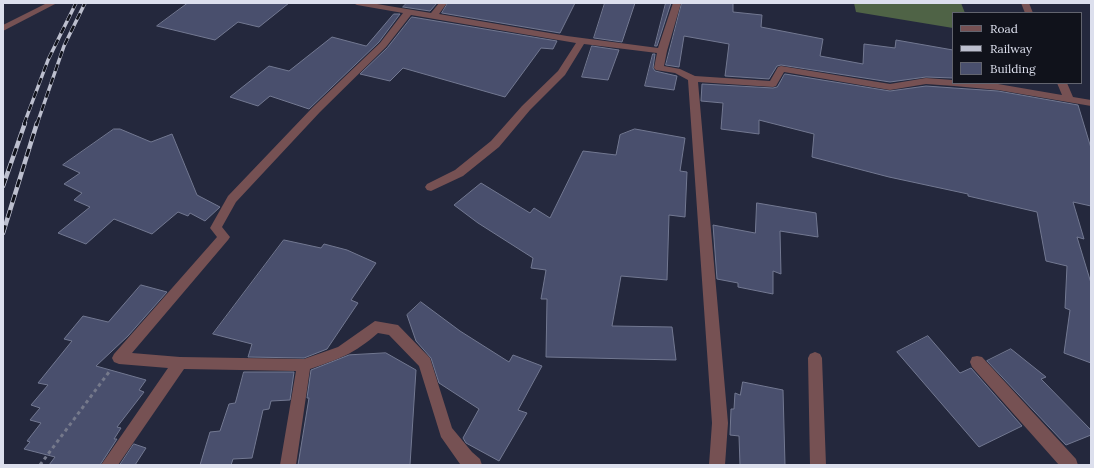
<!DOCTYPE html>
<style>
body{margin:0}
#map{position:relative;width:1094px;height:468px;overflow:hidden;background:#24283d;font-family:Lora,serif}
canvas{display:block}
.frame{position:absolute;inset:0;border:4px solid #dcdfed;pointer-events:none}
.legend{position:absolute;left:952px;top:12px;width:130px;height:72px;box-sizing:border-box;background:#10121b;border:1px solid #62646f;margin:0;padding:5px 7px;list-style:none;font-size:12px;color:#dcdfed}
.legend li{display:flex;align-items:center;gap:8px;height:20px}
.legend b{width:20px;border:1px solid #62646f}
</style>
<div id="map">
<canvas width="1094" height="468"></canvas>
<div class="frame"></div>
<ul class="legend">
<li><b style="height:5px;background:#765153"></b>Road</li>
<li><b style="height:5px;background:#bcbfce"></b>Railway</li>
<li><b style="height:11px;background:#494f6d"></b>Building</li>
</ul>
</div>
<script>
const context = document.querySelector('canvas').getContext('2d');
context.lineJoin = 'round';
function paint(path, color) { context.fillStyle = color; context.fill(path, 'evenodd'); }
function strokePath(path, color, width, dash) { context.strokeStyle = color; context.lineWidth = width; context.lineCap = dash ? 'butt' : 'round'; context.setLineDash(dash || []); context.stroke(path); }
const forest = new Path2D(`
 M854,3H961L965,13H953V28L856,12Z`);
const building = new Path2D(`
 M188,3H289L259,27L238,22L215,40L157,26Z
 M407,3H437L430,11L403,7Z
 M448,3H575L560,33L442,13Z
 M605,3H635L622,42L594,38Z
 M666,3H671L657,46H655Z
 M682,3H733V12L762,15L761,27L823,39L820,56L863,64L864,44L895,48L896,40L953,50V78L926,77L890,82L781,65L777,66L769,79L725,76L729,44L684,36L679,67L666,65Z
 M394,14H400L379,42L309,109L270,96L258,106L230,97L269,66L289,71L332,37L366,46Z
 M412,17L557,41L553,49L541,48L505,97L403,68L390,81L360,74L387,48Z
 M592,46L619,50L608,80L582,77Z
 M653,54H655L653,68L655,71L677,76L674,90L645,86Z
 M785,74L890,91L926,86L954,88L998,91L1078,105L1091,148V206L1073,202L1084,239L1077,237L1091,283V363L1064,353L1070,310L1065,308L1067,266L1046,261L1037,212L968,196V194L889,177L812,157L814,134L759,120V134L721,129L723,103L701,101L702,84L773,88L777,87Z
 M114,129H120L151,142L172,134L197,195L220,207L205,221L190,213L188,216L178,212L152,234L114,219L86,244L58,233L90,207L74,200L82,193L64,184L80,173L63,165Z
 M635,129L685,138L680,171L687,172L685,217L669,215L667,280L621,276L612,326L672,327L676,360L546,357L547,299H541L546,270L531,268L533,258L478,223L454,205L481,183L530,213L534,208L550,218L583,151L616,155L620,135Z
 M757,203L816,213L818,237L780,231L781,274L773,271V294L738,287V283L717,279L713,225L755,233Z
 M284,240L321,248L324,244L347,250L376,263L351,300L358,303L327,349L304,358L248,357L252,344L213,334Z
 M141,285L167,292L128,336L96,366L146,380L139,390L144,392L117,427L121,428L114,439H117L100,465H49L55,457L24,449L30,442L27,441L41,423L30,420L40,408L31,405L48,385L38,383L72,341L64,339L83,316L108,322Z
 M421,302L460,331L509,362L513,355L542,366L518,410L527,413L499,461L466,443L463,438L479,409L439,383L431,358L416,341L407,315Z
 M928,336L960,373L971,368L1022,426L979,447L897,352Z
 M1011,349L1046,377L1041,379L1091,430V435L1066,445L987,361Z
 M386,353L416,370L410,465H298L309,398H307L311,370L349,355Z
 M244,372H294L290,400L271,401L269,409L263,410L252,458L233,459L231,465H200L210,432L220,431L229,404L235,403Z
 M743,382L783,390L785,465H740L739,436L730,435L731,409H734L735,393L740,395Z
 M134,444L146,448L135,465H120Z`);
const path = new Path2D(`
 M40,465L109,372`);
const minor = new Path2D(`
 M47,3H57L3,31V25Z
 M353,3H371L431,13L439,3H447L439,14L567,36L658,48L673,3H681L667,51L664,66L680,69L695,76L770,81L778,67L781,66L890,84L926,78L953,80V83L998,84L1062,95L1057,83H1067L1073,97L1091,100V106L998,90L954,86L926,84L890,90L784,72L776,86L773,87L698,82L728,423L725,465H709L712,423L688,80L675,73L656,70L654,68L657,53L584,44L565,75L530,110L499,147L463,176L431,191L427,190L425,187L427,184L455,170L491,141L522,106L558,71L576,43L411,15L386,47L320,112L236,202L222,227L230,237L228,240L132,353L180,357L304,359L338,347L375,321L398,325L430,358L452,428L472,452L480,459L482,465L460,464L441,437L419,366L389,335L378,333C354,354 339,359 310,369L296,465H280L296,371L184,369L118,465H101L168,368L119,364L114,362L112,358L114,354L217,237L210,228L228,196L312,108L380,43L403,13L357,5Z
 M1021,3H1029L1033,13H1025Z
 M815,352L820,354L822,358L826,465H810L808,358L810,354Z
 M977,356L982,357L1076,459L1078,465H1059L972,367L970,362L972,357Z`);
const railFar1 = new Path2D(`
 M24,124L48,60L76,3
 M37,124L64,46L85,3`);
const rail = new Path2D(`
 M3,186L25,123
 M3,233L37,123`);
paint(forest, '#4f6346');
paint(building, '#494f6d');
strokePath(building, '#727891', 1);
strokePath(path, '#75798b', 3, [3.5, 3.5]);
paint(minor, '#765153');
strokePath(railFar1, '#bcbfce', 3.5);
strokePath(rail, '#bcbfce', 4.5);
strokePath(railFar1, '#10121b', 2.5, [7]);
strokePath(rail, '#10121b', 3, [8]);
</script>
